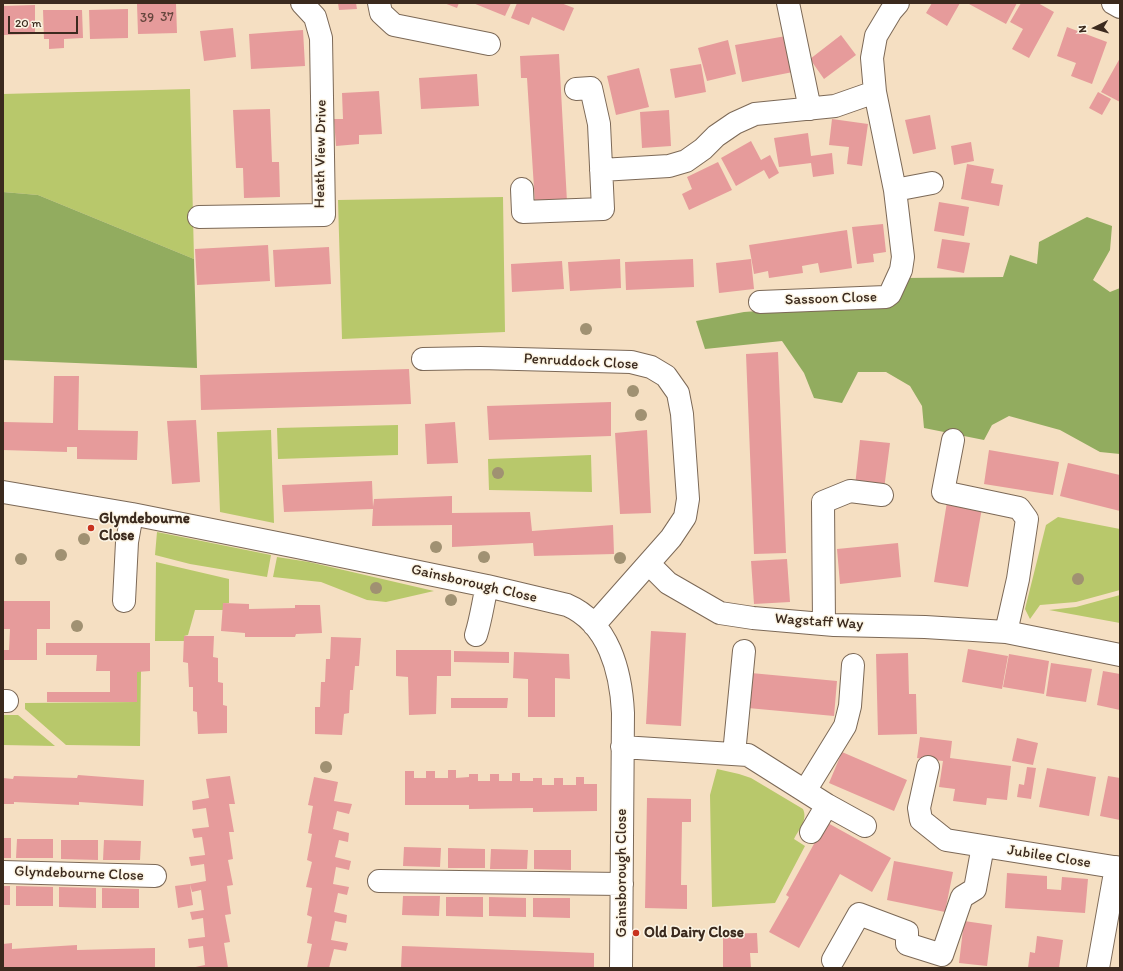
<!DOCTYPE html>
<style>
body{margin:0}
#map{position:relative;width:1123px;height:971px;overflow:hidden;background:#f5dfc2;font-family:Itim,sans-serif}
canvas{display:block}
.frame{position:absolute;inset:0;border:4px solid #3b2a1e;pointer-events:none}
.north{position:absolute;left:1075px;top:8px;width:40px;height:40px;-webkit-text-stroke:3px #fcf5e5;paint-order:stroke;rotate:265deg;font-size:11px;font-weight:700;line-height:16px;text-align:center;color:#3b2a1e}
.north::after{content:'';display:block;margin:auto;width:14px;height:18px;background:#3b2a1e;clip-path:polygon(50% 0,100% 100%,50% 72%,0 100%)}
.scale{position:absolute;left:8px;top:16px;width:70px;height:18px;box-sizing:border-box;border:2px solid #3b2a1e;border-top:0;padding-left:5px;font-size:12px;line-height:14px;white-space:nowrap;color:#3b2a1e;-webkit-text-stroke:3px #fcf5e5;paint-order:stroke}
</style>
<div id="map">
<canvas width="1123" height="971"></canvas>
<div class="frame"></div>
<div class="north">N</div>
<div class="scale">20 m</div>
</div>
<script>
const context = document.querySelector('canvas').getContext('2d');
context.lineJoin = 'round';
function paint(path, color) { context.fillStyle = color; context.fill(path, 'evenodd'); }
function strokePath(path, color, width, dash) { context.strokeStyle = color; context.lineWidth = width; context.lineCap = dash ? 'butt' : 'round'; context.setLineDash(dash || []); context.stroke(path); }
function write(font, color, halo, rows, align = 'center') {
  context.font = font + ' Itim,sans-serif'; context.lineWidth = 3; context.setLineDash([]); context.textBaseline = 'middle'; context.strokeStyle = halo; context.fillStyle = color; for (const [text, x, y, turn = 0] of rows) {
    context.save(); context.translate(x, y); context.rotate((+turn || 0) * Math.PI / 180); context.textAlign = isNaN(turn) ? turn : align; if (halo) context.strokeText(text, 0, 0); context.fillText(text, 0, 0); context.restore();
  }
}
const green = new Path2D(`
 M190,89L194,259L38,195L3,192V94Z
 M503,197L505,332L342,339L338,200Z
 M398,425V455L278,459L277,428Z
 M271,430L274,523L220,512L217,432Z
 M591,455L592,492L489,490L488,459Z
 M1058,517L1120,529V590L1076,602L1040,605L1030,619L1025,609L1046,525Z
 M157,532L271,555L267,577L190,564L155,555Z
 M277,557L309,562L434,591L386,602L367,600L321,582L273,577Z
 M156,562L229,579V603H223V610H195L188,635L184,636V641H155Z
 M1120,595V623L1049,610L1076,607Z
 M137,671H141L140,746L66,745L25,709V703L137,702Z
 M3,715H18L55,746L3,745Z
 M717,769L739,774L751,778L803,809C808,820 799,829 794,839L805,846L775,903L712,907L710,795Z`);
const forest = new Path2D(`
 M3,192L38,195L194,259L197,368L3,360Z
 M1087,217L1112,226L1110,250L1093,280L1110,292L1120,288V454L1100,452L1060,430L1009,416L992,425L984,440L924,428L922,406L910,386L886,372H858L842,403L814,398L804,373L782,341L705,349L696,321L744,312L798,308L891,307L903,278L1003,277L1010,255L1037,264L1039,242Z`);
const building = new Path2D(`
 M338,3H356L357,9L339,10Z
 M444,3H459L457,8Z
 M473,3H511L505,16Z
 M517,3H561L574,8L564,31L532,17L529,25L511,18Z
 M932,3H960L947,26L926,13Z
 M969,3H1017L1006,24L969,4Z
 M1021,3H1038L1054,12L1029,58L1012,49L1023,29L1010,22Z
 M137,4H176L177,33L138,34Z
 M35,5V34L3,35V6Z
 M128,9V38L90,39L89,10Z
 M43,10H82L83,38L64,39V48L49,49V39H44Z
 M1067,27L1107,42L1092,84L1071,76L1076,63L1057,56Z
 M233,28L236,57L204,61L200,31Z
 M303,30L305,66L251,69L249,34Z
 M841,35L856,55L824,79L810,59Z
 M786,36L793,72L742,82L735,45Z
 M728,40L736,74L707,81L698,48Z
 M559,54L567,202L535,204L527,78H521L520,56Z
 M1120,58V102L1101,92Z
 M701,64L706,92L675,98L670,69Z
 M639,68L649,107L616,115L607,76Z
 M477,74L479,106L421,109L419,78Z
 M379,91L382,134L359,135V144L336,146L334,119H343L342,93Z
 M1098,92L1111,99L1102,115L1089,108Z
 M270,109L272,162H279L280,197L244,198L243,168H236L233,110Z
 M669,110L671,146L642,148L640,112Z
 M930,115L936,149L913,154L905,120Z
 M832,119L868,124L862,166L847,164L849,147L829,145Z
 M808,133L811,156L832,153L834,174L813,177L811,163L779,167L774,138Z
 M751,141L761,160L770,155L779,173L769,179L764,170L736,186L721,158Z
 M971,142L974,161L954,165L951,146Z
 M718,162L732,190L689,210L682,194L692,189L687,177Z
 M967,164L994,169L991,183L1003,185L999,206L961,199Z
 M939,202L969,207L964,236L934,231Z
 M883,224L886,252L873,254L874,262L857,264L852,227Z
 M847,230L852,268L820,273L818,263L802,266L803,273L769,278L768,271L754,274L749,245Z
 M942,239L970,243L964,273L937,268Z
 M268,245L270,281L197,285L195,249Z
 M329,247L331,284L275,287L273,250Z
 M620,259L621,288L570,291L568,262Z
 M693,259L694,287L626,290L625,262Z
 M751,259L754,289L719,293L716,263Z
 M562,261L564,289L512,292L511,264Z
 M778,352L786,553L754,554L746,354Z
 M409,369L411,404L201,410L200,375Z
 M54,376H79L78,430L138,431L137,460L77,459V447H67V452L3,450V422L53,423Z
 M611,402V436L489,440L487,406Z
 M196,420L200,482L172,484L167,421Z
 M455,422L458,463L427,464L425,424Z
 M647,430L651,513L620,514L615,433Z
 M860,440L890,443L884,489L855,486Z
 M989,450L1059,462L1053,495L984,484Z
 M1068,463L1120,475V511L1060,496Z
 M372,481L373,507L374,499L452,496V513L530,512L532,531L613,525L614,554L534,556L533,543L452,547V525L372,526L373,509L284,512L282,485Z
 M947,502L982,508L968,587L934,582Z
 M898,543L901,577L840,584L837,549Z
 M787,559L790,602L754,604L751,561Z
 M3,601H50V629H37V660H3V650H9L10,629H3Z
 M223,603L249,604V609L295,608V605H320L322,633L296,634L295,637H245V633L221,631Z
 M651,631L686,633L681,726L646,724Z
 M184,636H214L213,657L218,658V682L223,683V705L227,706V733L198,734L197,712L193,711V687H189L188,663L183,662Z
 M331,637L361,638L359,666H355L353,690H350L349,713L344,714L342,735L315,734V707H320L321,682H325L326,659H330Z
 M46,643H150V671L137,672V702H47V692H110V671H96L97,655H46Z
 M968,649L1008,656L1002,689L962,682Z
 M396,650H451V676H437L436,714L409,715L408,677L396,676Z
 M454,651L509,652V663L454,662Z
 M514,652L569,654L570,679L555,678V717H528V679L513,678Z
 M908,653L909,694H916L917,734L878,735L876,654Z
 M1009,654L1049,661L1044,694L1003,687Z
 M1051,663L1092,669L1086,702L1046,696Z
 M1103,671L1120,674V710L1097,705Z
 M751,673L837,681L834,716L748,708Z
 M451,698H508L507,708H451Z
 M920,737L952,741L950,758L1011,766L1007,800L987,798L986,805L953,801L955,789L939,787L943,761L917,758Z
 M1017,738L1038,743L1033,765L1012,761Z
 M842,752L907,780L894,811L829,783Z
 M1027,767L1036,768L1031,799L1017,797L1019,784L1024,785Z
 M1047,768L1096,777L1089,816L1039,807Z
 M448,770H456V778L469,777V774H478V781H490V774H499V781H512V773H520V781H533V778H542V785H554V778H563V785H576V777H584V784H597V811L533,812V808L469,809V805H405V771H414V778H426V771H435V778H448Z
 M78,775L144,780L143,806L79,802V805L14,802V804H3V778L13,779L14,776L77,778Z
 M230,776L235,804H229L234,832H229L233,859L228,860L233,885L227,886L231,914L225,915L230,942L224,943L228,968H191L205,965L203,946L189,948L188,939L205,937L203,918L192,920L190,912L204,910L201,890L192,892L190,884L206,881L204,864L191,866L189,857L205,855L202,837L194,838L192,829L209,827L206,808L193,810L192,801L209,798L206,779Z
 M1108,776L1120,778V820L1100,816Z
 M314,777L338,782L334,801L352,804L349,814L337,811L333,829L349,833L348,842L339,840L335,857L351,861L349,870L336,867L333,884L349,887L347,895L338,893L334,912L347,915L346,923L335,921L331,940L348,943L346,951L334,949L329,968H307L312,944L307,943L312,917L307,915L312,888L306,887L312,862L307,860L312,834L308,833L313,806L308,805Z
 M647,798L691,799V822H682L681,885H687V909L645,908Z
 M826,822L891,858L872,892L840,874L799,948L769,932L789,897L786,895Z
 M3,838H11V858H3Z
 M17,839H53V858H16Z
 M61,840H98V860L61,859Z
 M104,840L141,841L140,860H103Z
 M404,847L441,848L440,867L403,866Z
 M448,848L485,849V868H448Z
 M491,849L528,850L527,869H490Z
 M534,850H571V870L534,869Z
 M894,861L953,872L945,912L887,900Z
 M1007,873L1047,876V889L1061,890L1062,877L1088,879L1085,913L1005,908Z
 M190,884L193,905L178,908L175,886Z
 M3,886H10V905H3Z
 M16,886L53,887V906H16Z
 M59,887L96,888V908L59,907Z
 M102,888L139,889V908H102Z
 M403,896H440L439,916L402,915Z
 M446,897H483V917L446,916Z
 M489,897L526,898V917L489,916Z
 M533,898H570V918L533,917Z
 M964,921L992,925L987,966L959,963Z
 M757,933L758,953H750L751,968H723V934Z
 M1037,936L1063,940L1059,968H1028L1030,952L1035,953Z
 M12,943V949L77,945V950L155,948V968H3V944Z
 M402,946L594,953V968H401Z`);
const minor = new Path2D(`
 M379,3L381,13L394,25L489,44
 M788,3L810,109
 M1113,3L1120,7
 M601,170L669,166L686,161L703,149L716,136L735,123L755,114L835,106L875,92
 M522,189L523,212L603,209L599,124L591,88L576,89
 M895,190L932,183
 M199,217L324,215L321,38L315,17L302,3
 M760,302L886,297L890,294L901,270L903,257L895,190L875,92L872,58L876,36L891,11L898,3
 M423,359L480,358L631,362L651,367L666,376L678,393L682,414L688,499L685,517L671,538L594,625
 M953,440L943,492L1019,508L1027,519L1018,579L1006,632
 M3,492L132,514L302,548L487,586L567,605C609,623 621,672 623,713L621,968
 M649,564L668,583L720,613L753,618L834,625L925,627L1006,632L1120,655
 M124,601L127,542L132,514
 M824,624L823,502L850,491L882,495
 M476,635C481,619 483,603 487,586
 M3,701H7
 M622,747L748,755L827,805L865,826
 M734,754L744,651
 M928,767L919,808L921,820L946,840L1120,868
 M805,791L845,726L850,706L853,665
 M811,832L827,805
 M3,872L155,876
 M379,881L622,884
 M833,960L859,914L907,932V944L942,955L962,897L975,889L983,846
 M1098,968L1116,867`);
const trees = [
 [586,329],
 [633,391],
 [641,415],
 [498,473],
 [84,539],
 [436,547],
 [61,555],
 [484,557],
 [620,558],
 [21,559],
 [1078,579],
 [376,588],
 [451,600],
 [77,626],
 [326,767]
];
const markers = [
 [91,528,4,"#c8321e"],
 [636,933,4,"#c8321e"]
];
const numberNames = [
 ["37",167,18],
 ["39",147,19]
];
const streetNames = [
 ["Heath View Drive",321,154,-89],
 ["Sassoon Close",831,299,-2],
 ["Penruddock Close",581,362,3],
 ["Gainsborough Close",474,584,13],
 ["Wagstaff Way",819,622,4],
 ["Jubilee Close",1049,857,9],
 ["Gainsborough Close",622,873,-90],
 ["Glyndebourne Close",79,874,2]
];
const poiNames = [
 ["Glyndebourne",99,519],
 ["Close",99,536],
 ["Old Dairy Close",644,933]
];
paint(green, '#b8c86b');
paint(forest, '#92ac5f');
paint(building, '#e69b9b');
strokePath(minor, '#7c6957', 24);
strokePath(minor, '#fff', 22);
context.fillStyle = '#a09172';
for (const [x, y] of trees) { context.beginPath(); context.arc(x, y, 6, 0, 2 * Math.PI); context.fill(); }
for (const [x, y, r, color] of markers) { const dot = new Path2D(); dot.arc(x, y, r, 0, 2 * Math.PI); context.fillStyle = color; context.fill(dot); strokePath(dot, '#fcf5e5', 1.5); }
write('13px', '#66463d', null, numberNames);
write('15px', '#3b2a1e', '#fcf5e5', streetNames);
write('bold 15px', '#3b2a1e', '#fcf5e5', poiNames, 'left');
</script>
